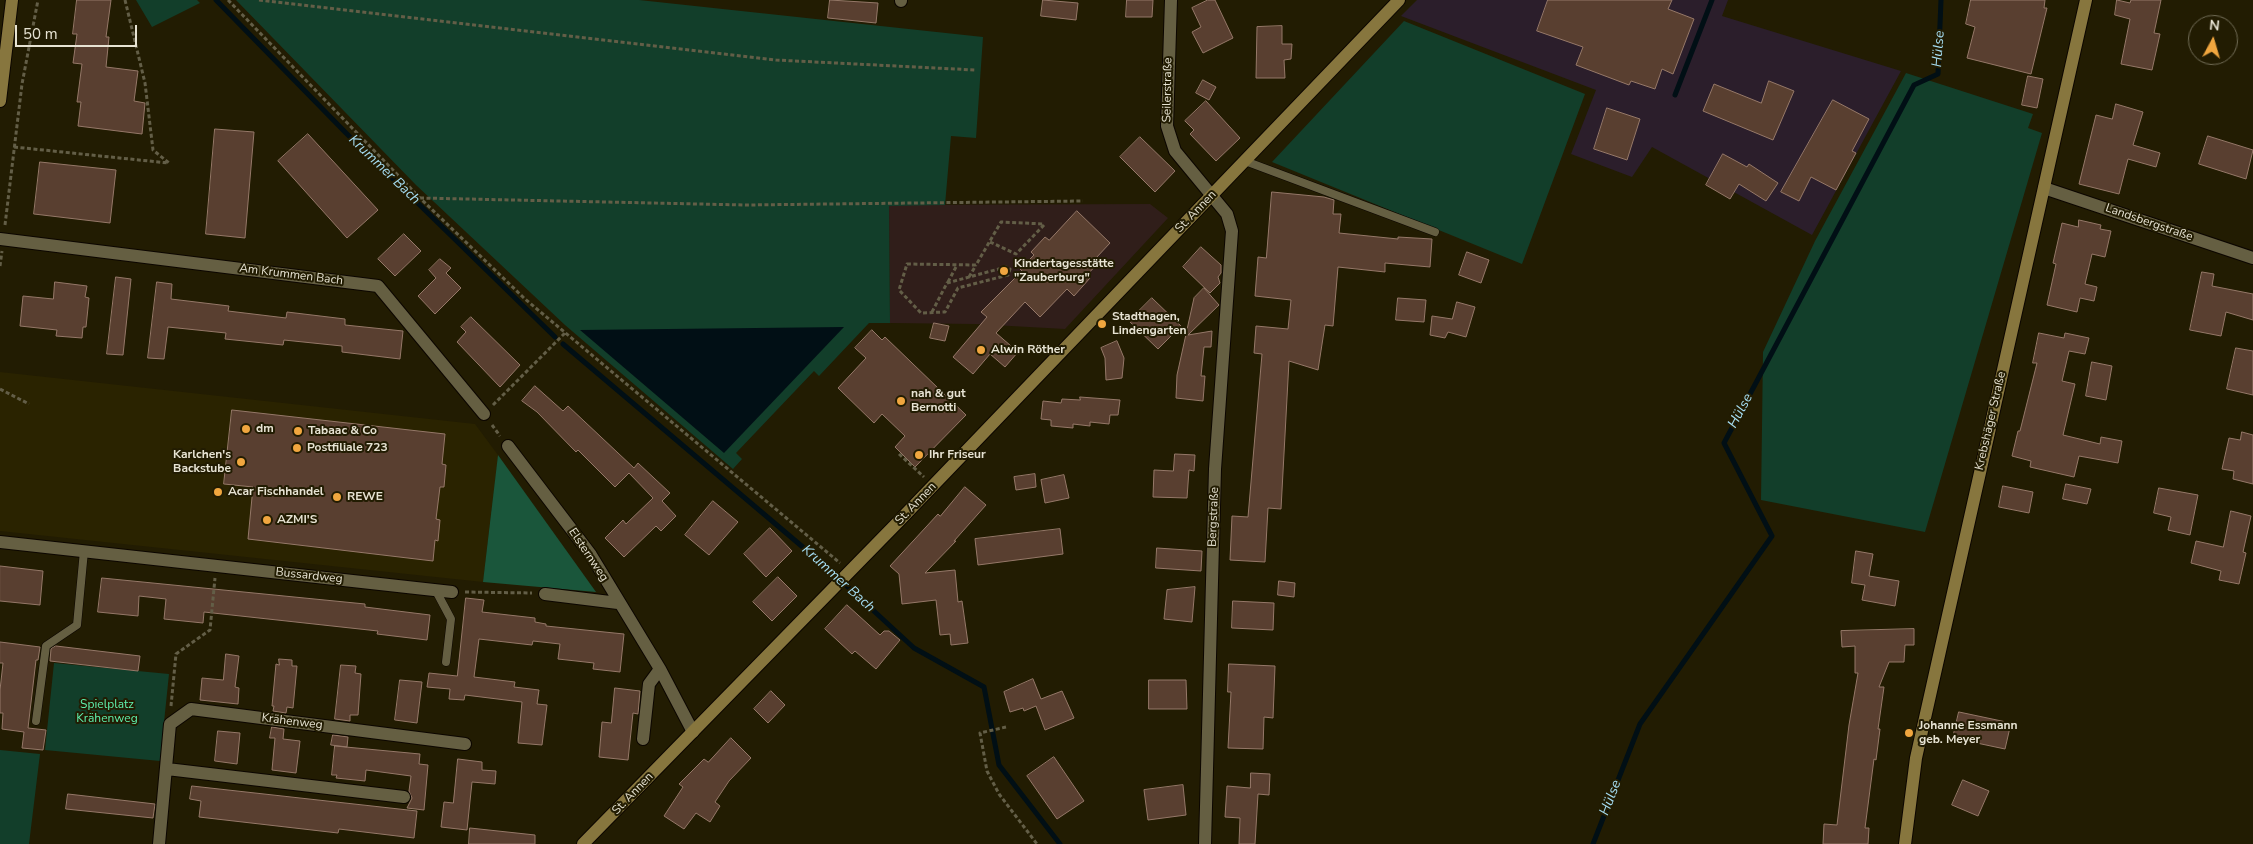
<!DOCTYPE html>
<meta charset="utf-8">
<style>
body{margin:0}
#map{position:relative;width:2253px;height:844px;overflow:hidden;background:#221c02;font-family:"Nunito Sans",sans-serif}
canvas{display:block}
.north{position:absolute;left:2188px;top:15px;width:50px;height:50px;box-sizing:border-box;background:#221c02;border:1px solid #716c56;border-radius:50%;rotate:6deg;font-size:14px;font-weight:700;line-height:20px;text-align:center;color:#e7e3d3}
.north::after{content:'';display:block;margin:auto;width:18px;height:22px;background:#f0a63f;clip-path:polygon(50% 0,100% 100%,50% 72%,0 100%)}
.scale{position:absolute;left:15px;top:25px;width:122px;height:22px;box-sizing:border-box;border:2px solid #e7e3d3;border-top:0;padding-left:6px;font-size:15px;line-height:18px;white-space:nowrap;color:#e7e3d3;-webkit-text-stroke:4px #221c02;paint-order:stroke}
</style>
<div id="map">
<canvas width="2253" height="844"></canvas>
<div class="north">N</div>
<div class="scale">50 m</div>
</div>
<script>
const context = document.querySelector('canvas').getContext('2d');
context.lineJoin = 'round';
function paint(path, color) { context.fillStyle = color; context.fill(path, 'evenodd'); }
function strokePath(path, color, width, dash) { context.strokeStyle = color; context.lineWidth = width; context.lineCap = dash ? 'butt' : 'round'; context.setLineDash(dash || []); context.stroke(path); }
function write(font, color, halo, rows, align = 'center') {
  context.font = font + ' "Nunito Sans",sans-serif'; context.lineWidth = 4; context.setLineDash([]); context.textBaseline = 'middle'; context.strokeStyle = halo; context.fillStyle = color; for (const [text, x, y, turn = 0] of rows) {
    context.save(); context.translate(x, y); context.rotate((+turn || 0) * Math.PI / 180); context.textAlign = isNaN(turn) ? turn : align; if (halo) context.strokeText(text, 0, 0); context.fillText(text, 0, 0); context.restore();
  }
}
const built = new Path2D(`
 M0,372L475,424L498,455L483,582L0,531Z`);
const industrial = new Path2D(`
 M1417,0H1728L1722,16L1901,71L1812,235L1652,147L1632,177L1571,154L1596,90L1401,16Z`);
const education = new Path2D(`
 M1150,204L1168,218L1065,329L975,324L890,323L889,205Z`);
const green = new Path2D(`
 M136,0H197L200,3L152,27Z
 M236,0H639L983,37L976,138L951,136L945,205L889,206L890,323H869L819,376L814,371L736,453L742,459L733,469L565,325L416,185Z
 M1404,21L1585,94L1522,264L1272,162Z
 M1906,73L2033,114L2028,128L2042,133L1925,532L1761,500L1763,352L1815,241Z
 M54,663L169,674L160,761L45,750Z
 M0,750L40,754L29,844H0Z`);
const forest = new Path2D(`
 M498,455L596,592L483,582Z`);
const water = new Path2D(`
 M844,327L724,453L580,330Z`);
const stream = new Path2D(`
 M216,0L346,133L555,337
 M1675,95L1712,0
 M563,344L824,565L914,648L984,687L999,765L1060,844
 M1593,844L1640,724L1772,536L1724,443L1914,85L1938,74L1941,0`);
const building = new Path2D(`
 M77,0H111L106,37H109L106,67L138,71L134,101L145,103L142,134L78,126L81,102H77L82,64L73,63L77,34H73Z
 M830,0L878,3L876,23L828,18Z
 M1043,0L1078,3L1076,20L1041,16Z
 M1127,0H1153L1152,17H1126Z
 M1208,0H1215L1233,38L1203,53L1192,32L1201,27L1192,8Z
 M1548,0H1672L1668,9L1694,19L1673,74L1662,69L1655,89L1631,81L1629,85L1576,65L1583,47L1537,31Z
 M1971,0H2045L2044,8H2047L2031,74L1967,58L1975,27L1966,24Z
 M2117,0L2130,3L2131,0H2161L2154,33L2160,34L2152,70L2121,64L2130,19L2115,15Z
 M1282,26V44H1292L1291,59L1284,60L1285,78H1256L1257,27Z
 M2028,76L2043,79L2037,108L2022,105Z
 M1203,80L1216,87L1209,100L1196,93Z
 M1769,81L1794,91L1773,140L1703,111L1714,84L1761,103Z
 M1833,100L1869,119L1852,151L1856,153L1836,190L1811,177L1799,201L1781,192Z
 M1206,101L1240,138L1216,161L1190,134L1194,130L1185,121Z
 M2116,104L2143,112L2133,145L2160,153L2156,167L2128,159L2119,194L2079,184L2096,115L2112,119Z
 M1607,108L1640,119L1627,160L1594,149Z
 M215,129L254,132L245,238L206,234Z
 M308,134L378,210L347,238L278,161Z
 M2208,136L2253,150L2246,179L2199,164Z
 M1140,137L1175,171L1155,192L1120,157Z
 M1723,154L1747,167L1749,164L1778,183L1766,201L1739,184L1730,199L1706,185Z
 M40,162L116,170L110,223L34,214Z
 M1272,192L1324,197L1334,200L1333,214H1341L1339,233L1398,239V237L1432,239L1430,267L1385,263V272L1338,267L1333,326L1325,325L1318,370L1289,361L1281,509L1268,508L1265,562L1230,560L1232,516L1248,517L1262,354L1254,353L1256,326L1288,329L1291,300L1255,296L1258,257L1266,258Z
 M1077,211L1110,243L1096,258L1100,261L1087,275L1090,278L1074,296L1067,289L1040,317L1025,302L996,333L1018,352L1005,367L990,354L973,374L953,357L987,317L981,312L1022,271L1020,269L1034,255L1031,252L1045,237L1049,240Z
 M2079,220L2101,225L2100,229L2111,231L2105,257L2092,254L2085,284L2097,287L2094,301L2080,298L2077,312L2047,305L2056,264L2053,263L2062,223L2078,227Z
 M404,234L421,251L395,276L378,259Z
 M1201,247L1221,265V273L1218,277L1220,283L1210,293L1183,267Z
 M1467,252L1489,260L1481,283L1459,275Z
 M440,259L451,268L446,273L461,288L435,314L418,296L436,278L429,270Z
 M2202,272L2214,274L2212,286L2253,294V320L2226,312L2221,336L2190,330Z
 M116,277L131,279L123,355L107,354Z
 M55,282L87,286L85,297L89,298L86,327H83L82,338L56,336L57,330L20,326L23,296L53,299Z
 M157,282L172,284L171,299L229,306L228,311L286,318L287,312L345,319V325L403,331L400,359L342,352V346L284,340L283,345L225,339L226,333L168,327L164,359L148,358Z
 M1204,288L1219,305L1188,335L1212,331L1211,347H1204L1201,376H1205L1203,401L1176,398L1177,375L1194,298Z
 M1152,298L1181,326L1158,349L1129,321Z
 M1398,298L1426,300L1424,322L1396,320Z
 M1457,302L1475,307L1466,337L1448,332L1445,338L1430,335L1432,316L1452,319Z
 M471,317L520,365L500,387L457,342L466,332L461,327Z
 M934,323L949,326L945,341L930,338Z
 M872,330L882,340L885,337L966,415L915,467L895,447L905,436L882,414L874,423L838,388L866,358L855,348Z
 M2039,333L2064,338L2065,333L2089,338L2085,354L2069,351L2062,381L2075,384L2063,435L2100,444L2101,437L2122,441L2118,463L2079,456L2074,477L2030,467L2031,461L2012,456L2018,431H2020L2037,363H2033Z
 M1117,341L1124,358L1122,378L1106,380L1105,358L1101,348Z
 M2236,348L2253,351V395L2227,389Z
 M2092,362L2112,366L2106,400L2086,396Z
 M535,386L563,411L568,406L634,468L638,463L670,493L662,501L676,516L661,531L656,526L624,557L605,538L623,520L626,524L653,498L629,473L615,487L578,450L576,452L537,412L522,401Z
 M1080,397L1120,400L1118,415H1110L1109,424L1090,422V426L1073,424V428L1051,426V420L1041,419L1043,401L1061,403L1062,399L1080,400Z
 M232,410L445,434L442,464L446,465L444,487H440L436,519L440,520L438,541L435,540L433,561L248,539L253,487L224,484Z
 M2242,432L2253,435V484L2233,479L2234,471L2222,469L2229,438L2240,440Z
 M1175,454L1195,455L1194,471L1189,470L1187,498L1153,497L1154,470L1173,471Z
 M1035,474L1036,487L1016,490L1014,477Z
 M1064,475L1069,498L1045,503L1041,480Z
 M2066,484L2091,489L2087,504L2063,499Z
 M2003,486L2033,492L2029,513L1999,507Z
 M965,487L986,505L954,541H956L925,573L955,570L958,602L962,601L968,643L951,645L950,634L940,635L936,600L902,604L899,574L890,566L938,514L940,516Z
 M2159,488L2198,495L2190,535L2168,530L2171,517L2154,513Z
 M713,501L738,522L709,555L685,535Z
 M2231,511L2251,516L2243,552L2246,553L2239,584L2219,580L2221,571L2191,563L2196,541L2223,547Z
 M770,528L792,551L766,577L744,554Z
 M1060,529L1063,554L978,565L975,539Z
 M1157,548L1202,551L1201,571L1156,568Z
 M1856,551L1873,554L1869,576L1899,581L1895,606L1862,600L1865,585L1852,583Z
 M0,566L43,571L40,605L0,601Z
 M778,577L797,596L772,621L753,602Z
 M102,578L365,604V607L430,615L427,640L377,634L378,631L204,612L203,623L164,619L166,599L139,596L138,616L98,612Z
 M1279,581L1295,583L1294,597L1278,595Z
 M1195,587L1192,622L1164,619L1167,590Z
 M466,598L484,600L482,612L535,618V622L546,624V626L624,634L620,672L593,669L594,663L558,659L560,644L533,641L532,645L479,639L474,677L515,682L514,687L539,690L537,704L547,705L542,745L518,743L522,702L465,695L464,700L449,699L450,689L427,687L429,673L457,676Z
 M1233,601L1274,603L1273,630L1232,628Z
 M847,605L880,635L884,631H889L900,640L876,669L855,651L852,654L825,629Z
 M1914,629V645H1905L1904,662H1889L1879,687H1884L1878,729H1880L1876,760L1874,759L1865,828H1869L1868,844H1823L1824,824L1837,825L1849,725L1858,673H1855V646L1842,647L1841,631Z
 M0,642L40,647L38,660H36L28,728L46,730L43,750L22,748L24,732L2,729L3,713H0V690L3,663H0Z
 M56,646L140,656L138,671L50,661L51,649Z
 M226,654L239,656L235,687L239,688L238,704L200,700L202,678L223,680Z
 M279,659L292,660V666H297L293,708L287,707L286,713L273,711L274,706H272L276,664L279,665Z
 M1229,664L1275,666L1273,718L1264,717L1263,749L1228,748L1231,692H1228Z
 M341,665L356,666L355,673L361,674L358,715H350V721L335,719Z
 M1033,679L1041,699L1062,691L1074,718L1045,730L1036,706L1024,711L1023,708L1010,712L1004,692Z
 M400,680L422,682L417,723L395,720Z
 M1149,680H1186L1187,709H1149Z
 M615,688L640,691L638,714L633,713L628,760L599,757L602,722L611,723Z
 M771,691L785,705L768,723L754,709Z
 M1959,712L2011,723L2005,749L1953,738Z
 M272,727L284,729L283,739L300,741L296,773L272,770L275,738H270Z
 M218,731L240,733L237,764L215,761Z
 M333,735L348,737L347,747L331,745Z
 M731,738L751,758L729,781L715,802L720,806L710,822L696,813L684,829L664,816L683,787L679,784L704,759L708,762Z
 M335,746L420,754L419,764L428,765L424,810L407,808L412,798L409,791L411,776L366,770L365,781L336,778L337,775H332Z
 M1054,757L1084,801L1057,819L1027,776Z
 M458,759L482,762V770L496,771L495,784L472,782L467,830L441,827L444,802L453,803Z
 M1251,773L1270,774L1269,795L1258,794L1255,844H1239L1240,818L1225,817L1227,786L1250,788Z
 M1963,780L1989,791L1978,816L1952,805Z
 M1183,785L1186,815L1148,820L1144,790Z
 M192,786L417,811L414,838L339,829L338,833L199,817L201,801L190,799Z
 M68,794L155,804L153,818L66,809Z
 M470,828L535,835V844H469Z`);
const path = new Path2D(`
 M125,0L145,83L153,150L169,163
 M228,0L420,198L525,299L840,563
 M259,0L776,60L975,70
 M14,147L168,163
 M420,198L745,205L1083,201
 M5,225L22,84L38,0
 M990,242L1016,254L1044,225
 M0,266L2,251
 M969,277L976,265
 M948,282L957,265
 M932,312L947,283L1006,267L1010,269L1008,275L958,288L945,312L921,313L899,290L907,264L976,265L1001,222L1044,224
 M0,389L29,404
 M493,405L566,332
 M492,425L500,436
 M899,454L924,477
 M465,592L532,593
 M171,706L176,654L210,630L215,578
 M1006,727L980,733L987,771L999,794L1037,844`);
const lane = new Path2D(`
 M1245,161L1435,232
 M435,589L451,619L446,662
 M36,721L46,646L77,625L84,551`);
const street = new Path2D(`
 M1171,0L1167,126L1175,151L1227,214L1232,231L1215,469L1205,844
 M901,1V0
 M2044,188L2253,258
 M0,239L378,286L484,414
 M508,446L591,555L660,669L693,732
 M0,542L452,592
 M545,594L618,603
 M643,739L649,684L660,669
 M167,769L404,797
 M159,844L170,724L191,709L465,744`);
const secondary = new Path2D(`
 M0,101L12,0
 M583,844L900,520L1399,0
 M1905,844L1916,758L2086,0`);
const markers = [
 [1004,271,5,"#f0a63f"],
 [1102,324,5,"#f0a63f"],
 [981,350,5,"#f0a63f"],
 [901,401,5,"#f0a63f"],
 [246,429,5,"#f0a63f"],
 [298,431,5,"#f0a63f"],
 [297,448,5,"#f0a63f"],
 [919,455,5,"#f0a63f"],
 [241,462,5,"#f0a63f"],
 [218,492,5,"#f0a63f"],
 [337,497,5,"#f0a63f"],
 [267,520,5,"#f0a63f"],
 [1909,733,5,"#f0a63f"]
];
const streetNames = [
 ["Seilerstraße",1168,90,-89],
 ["St. Annen",1196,212,-46],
 ["Landsbergstraße",2149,223,19],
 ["Am Krummen Bach",291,275,7],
 ["Krebshäger Straße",1991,421,-77],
 ["St. Annen",916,504,-46],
 ["Bergstraße",1214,517,-88],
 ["Elsternweg",588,555,56],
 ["Bussardweg",309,576,6],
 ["Krähenweg",292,722,7],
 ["St. Annen",633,794,-46]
];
const poiNames = [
 ["Kindertagesstätte",1014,264],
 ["\"Zauberburg\"",1014,278],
 ["Stadthagen,",1112,317],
 ["Lindengarten",1112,331],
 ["Alwin Röther",991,350],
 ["nah & gut",911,394],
 ["Bernotti",911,408],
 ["dm",256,429],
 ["Tabaac & Co",308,431],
 ["Postfiliale 723",307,448],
 ["Karlchen's",231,455,"right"],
 ["Backstube",231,469,"right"],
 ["Ihr Friseur",929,455],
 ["Acar Fischhandel",228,492],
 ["REWE",347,497],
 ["AZMI'S",277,520],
 ["Johanne Essmann",1919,726],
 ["geb. Meyer",1919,740]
];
const parkNames = [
 ["Spielplatz",107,705],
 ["Krähenweg",107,719]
];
const waterNames = [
 ["Hülse",1939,49,-86],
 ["Krummer Bach",384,170,44],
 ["Hülse",1741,411,-62],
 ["Krummer Bach",838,579,42],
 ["Hülse",1611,798,-69]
];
paint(built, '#2a2300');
paint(industrial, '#2b1e2b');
paint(education, '#301e1a');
paint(green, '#123e2a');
paint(forest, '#1a563b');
paint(water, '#010f15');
strokePath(stream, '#010f15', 5);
paint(building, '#593f30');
strokePath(building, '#957868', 1);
strokePath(lane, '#0c0600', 9);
strokePath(street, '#0c0600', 14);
strokePath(secondary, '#0c0600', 14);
strokePath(path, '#635e47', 3, [4, 2.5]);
strokePath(lane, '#655f42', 8);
strokePath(street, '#655f42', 12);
strokePath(secondary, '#87763e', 12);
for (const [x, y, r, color] of markers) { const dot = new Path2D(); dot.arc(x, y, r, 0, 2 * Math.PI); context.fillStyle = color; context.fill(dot); strokePath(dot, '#221c02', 2); }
write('12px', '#e7e3d3', '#221c02', streetNames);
write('bold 12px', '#e7e3d3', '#221c02', poiNames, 'left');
write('12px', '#5ef0ad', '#221c02', parkNames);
write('italic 14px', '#a5dcf1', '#221c02', waterNames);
</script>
